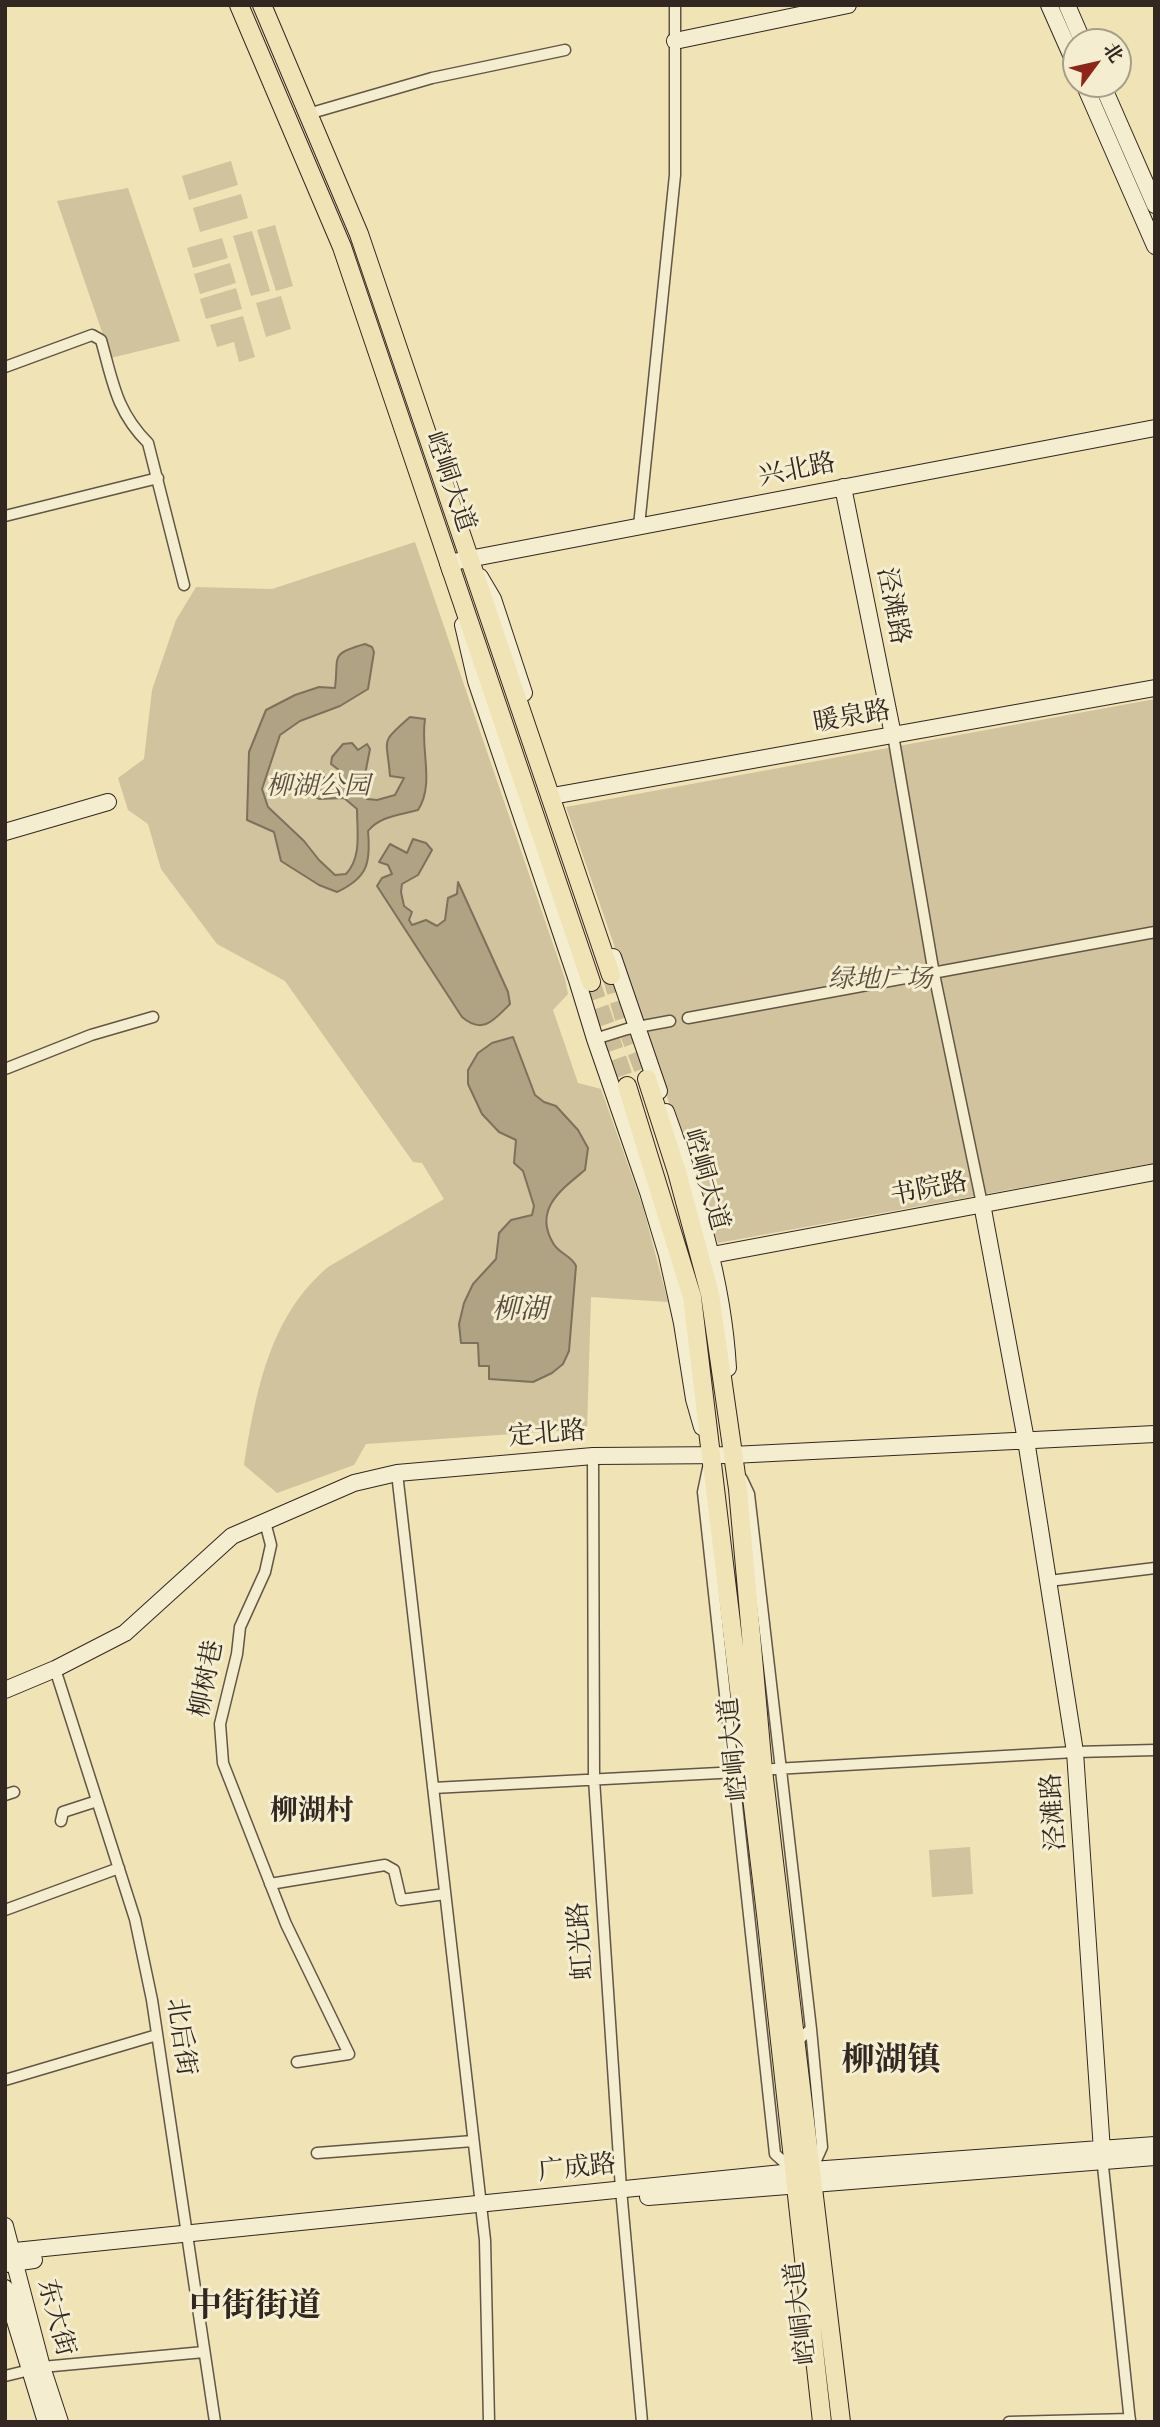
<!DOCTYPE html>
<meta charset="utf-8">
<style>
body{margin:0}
#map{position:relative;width:1160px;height:2427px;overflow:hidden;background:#f0e3b6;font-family:Alegreya,"Noto Serif SC",serif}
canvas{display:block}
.frame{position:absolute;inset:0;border:7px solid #332721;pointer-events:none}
.north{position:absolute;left:1062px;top:28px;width:70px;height:70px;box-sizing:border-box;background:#f5edd0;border:2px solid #a79e8a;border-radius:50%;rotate:57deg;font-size:19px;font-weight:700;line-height:28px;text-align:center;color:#332721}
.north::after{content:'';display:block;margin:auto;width:24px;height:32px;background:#8f2418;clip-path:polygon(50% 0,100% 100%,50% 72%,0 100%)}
</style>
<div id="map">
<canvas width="1160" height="2427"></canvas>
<div class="frame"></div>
<div class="north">北</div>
</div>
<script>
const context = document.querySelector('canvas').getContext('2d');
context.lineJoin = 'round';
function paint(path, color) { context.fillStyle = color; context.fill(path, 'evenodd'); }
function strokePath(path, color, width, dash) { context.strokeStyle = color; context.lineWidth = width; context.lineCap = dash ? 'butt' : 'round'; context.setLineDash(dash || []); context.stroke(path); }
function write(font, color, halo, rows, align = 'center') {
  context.font = font + ' Alegreya,"Noto Serif SC",serif'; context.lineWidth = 6; context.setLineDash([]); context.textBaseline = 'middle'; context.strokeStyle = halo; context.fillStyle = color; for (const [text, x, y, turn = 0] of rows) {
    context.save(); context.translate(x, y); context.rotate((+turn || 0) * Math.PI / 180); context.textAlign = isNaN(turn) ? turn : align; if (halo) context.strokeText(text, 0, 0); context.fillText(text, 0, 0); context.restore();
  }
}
const green = new Path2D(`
 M231,161L238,185L189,200L182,176Z
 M128,188L180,341L111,358L57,201Z
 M241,194L248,218L200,232L193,208Z
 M275,225L293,286L276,291L257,230Z
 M252,231L270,291L251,296L233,236Z
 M222,238L228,258L193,268L187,248Z
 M230,263L236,283L200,294L194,274Z
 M236,288L242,309L206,319L200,299Z
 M281,296L291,329L266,337L256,303Z
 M243,316L255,357L239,362L234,342L217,347L210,325Z
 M415,542L565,979L568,994L553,1010L578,1083L601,1089L643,1207L668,1302L591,1297L587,1429L366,1444L354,1465L277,1493L244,1465C256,1392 269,1317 328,1267L444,1199L422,1163L413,1162L285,981L217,944L161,869L148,824L128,810L118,778L144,759L152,690L176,620L196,587L272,589Z
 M1155,699V1163L718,1243L566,807Z
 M970,1847L973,1894L932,1897L929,1850Z`);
const water = new Path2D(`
 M365,644L372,647L374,652L368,689L340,706L300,721L280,735L262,789L268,807L304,841L319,860L335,875L346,874C362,857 357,832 357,809L344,798L319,799L307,792L303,781L311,771L323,772L326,786L338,788L343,782L339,770L331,764L332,757L343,744L352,743L358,750L367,744L370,749L362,790L367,799L377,800L395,795L404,778L390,776C387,737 379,744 410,717L425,719C420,749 435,784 418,810C400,815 380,816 368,831C371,864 367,878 337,892L319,885L281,861L274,832L247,820L249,752L266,710L295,695L319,687L335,688C339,656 329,654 365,644Z
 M413,839L426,843L432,850L418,875L402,884L401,892L404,906L412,912L409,920L412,925L426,920L437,926L445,920L448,898L457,894L458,882L508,992L510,1004C494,1020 483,1035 462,1017L377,886L382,878L392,874L388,865L379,862L390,844L407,853Z
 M513,1037L535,1095L544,1102L556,1106L578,1130L588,1148L585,1170C562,1189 533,1209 553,1243C559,1254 571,1255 576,1266L569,1351L563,1364L552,1373L533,1382L489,1379V1366H479L478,1343H461L459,1324L464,1303L473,1284L496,1259L499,1233L511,1220L532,1215L534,1206L523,1171L514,1163L516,1140L499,1132L482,1114L468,1084V1070L478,1053L492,1043Z`);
const primaryTunnel = new Path2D(`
 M611,975L627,1029L647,1079
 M591,982L627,1086`);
const street = new Path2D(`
 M308,114L432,78L565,50
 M5,367L92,335L101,340C113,382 116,411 148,443L184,585
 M5,516L158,478
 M639,526L675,175V5
 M893,735L934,974L982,1204
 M688,1018L1155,932
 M595,1039L627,1029L670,1021
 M5,1069L91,1035L153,1017
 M593,1456L594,1779L621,2189L642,2422
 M708,1468L703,1492L775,2154L794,2171
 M397,1473L485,2240L489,2422
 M742,1479L749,1494L811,2029L796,2042
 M265,1522L271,1545L265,1572L240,1627L237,1654L220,1724L223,1763L286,1924L349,2054L297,2062
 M1049,1581L1155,1568
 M55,1669L135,1919L152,2000L215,2422
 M757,1770L1075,1752L1155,1750
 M433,1788L738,1772
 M5,1795L14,1792
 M61,1821L63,1812L97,1801
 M270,1884L385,1865L394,1870L401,1900L445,1894
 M5,1910L119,1868
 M811,2029L822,2147L813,2167
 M5,2080L157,2035
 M317,2153L473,2141
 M1102,2157L1130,2422
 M5,2376L42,2367L204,2352
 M1009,2422L1130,2419`);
const secondary = new Path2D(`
 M1049,5L1076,66
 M1067,5L1083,42
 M675,41L848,5
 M1084,84L1155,246
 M1102,84L1155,205
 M843,487L893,735
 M451,572L448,563L1155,428
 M480,577L493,599L524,693
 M463,625L476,681L577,980L595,1039L648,1192L667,1255L682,1323L694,1399L702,1427
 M558,795L1155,688
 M5,832L108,802
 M613,957L659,1091
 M666,1112C696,1195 723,1279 728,1368
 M982,1204L1026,1440L1075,1752L1102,2151
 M712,1255L1155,1172
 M5,1690L55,1669L125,1633L232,1536L354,1483L397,1473L593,1456L732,1455L1155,1434
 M648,2197L1155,2157
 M5,2226L42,2367L60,2422
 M5,2252L812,2170L1155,2145
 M5,2264L34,2260
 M5,2288L46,2422`);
const primary = new Path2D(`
 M239,5L342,247L591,982
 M262,5L359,234L611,975
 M647,1079L677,1172L710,1294L738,1489L763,1770L841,2422
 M627,1086L692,1297L766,1914L822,2422`);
const streetNames = [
 ["兴北路",797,471,-11],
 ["崆峒大道",449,482,71],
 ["泾滩路",892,606,79],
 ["暖泉路",852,718,-10],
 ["崆峒大道",705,1180,74],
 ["书院路",929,1190,-11],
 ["定北路",547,1435,-5],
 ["柳树巷",208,1679,-79],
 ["崆峒大道",735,1749,-96],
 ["泾滩路",1055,1812,-94],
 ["虹光路",582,1941,-94],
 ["北后街",180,2037,82],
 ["广成路",577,2169,-6],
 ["崆峒大道",802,2313,-97],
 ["东大街",55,2318,75]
];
const parkNames = [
 ["柳湖公园",318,788],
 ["绿地广场",880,981]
];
const waterNames = [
 ["柳湖",520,1311]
];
const neighbourhoodNames = [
 ["柳湖村",312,1812]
];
const districtNames = [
 ["柳湖镇",891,2062],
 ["中街街道",255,2308]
];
paint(green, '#d0c39d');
paint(water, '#b0a383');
strokePath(water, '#7e715c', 2);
strokePath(primaryTunnel, '#cabd98', 18, [18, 9]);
strokePath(street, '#625646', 13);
strokePath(secondary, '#332721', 18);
strokePath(primary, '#332721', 20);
strokePath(street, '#f5edd0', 10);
strokePath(secondary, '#f5edd0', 16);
strokePath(primary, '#f0e3b6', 18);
write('26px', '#332721', '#f5edd0', streetNames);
write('italic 26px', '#5a4e40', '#f5edd0', parkNames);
write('italic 28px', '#584c3e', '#f5edd0', waterNames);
write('bold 28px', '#332721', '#f5edd0', neighbourhoodNames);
write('bold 33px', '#332721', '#f5edd0', districtNames);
</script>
